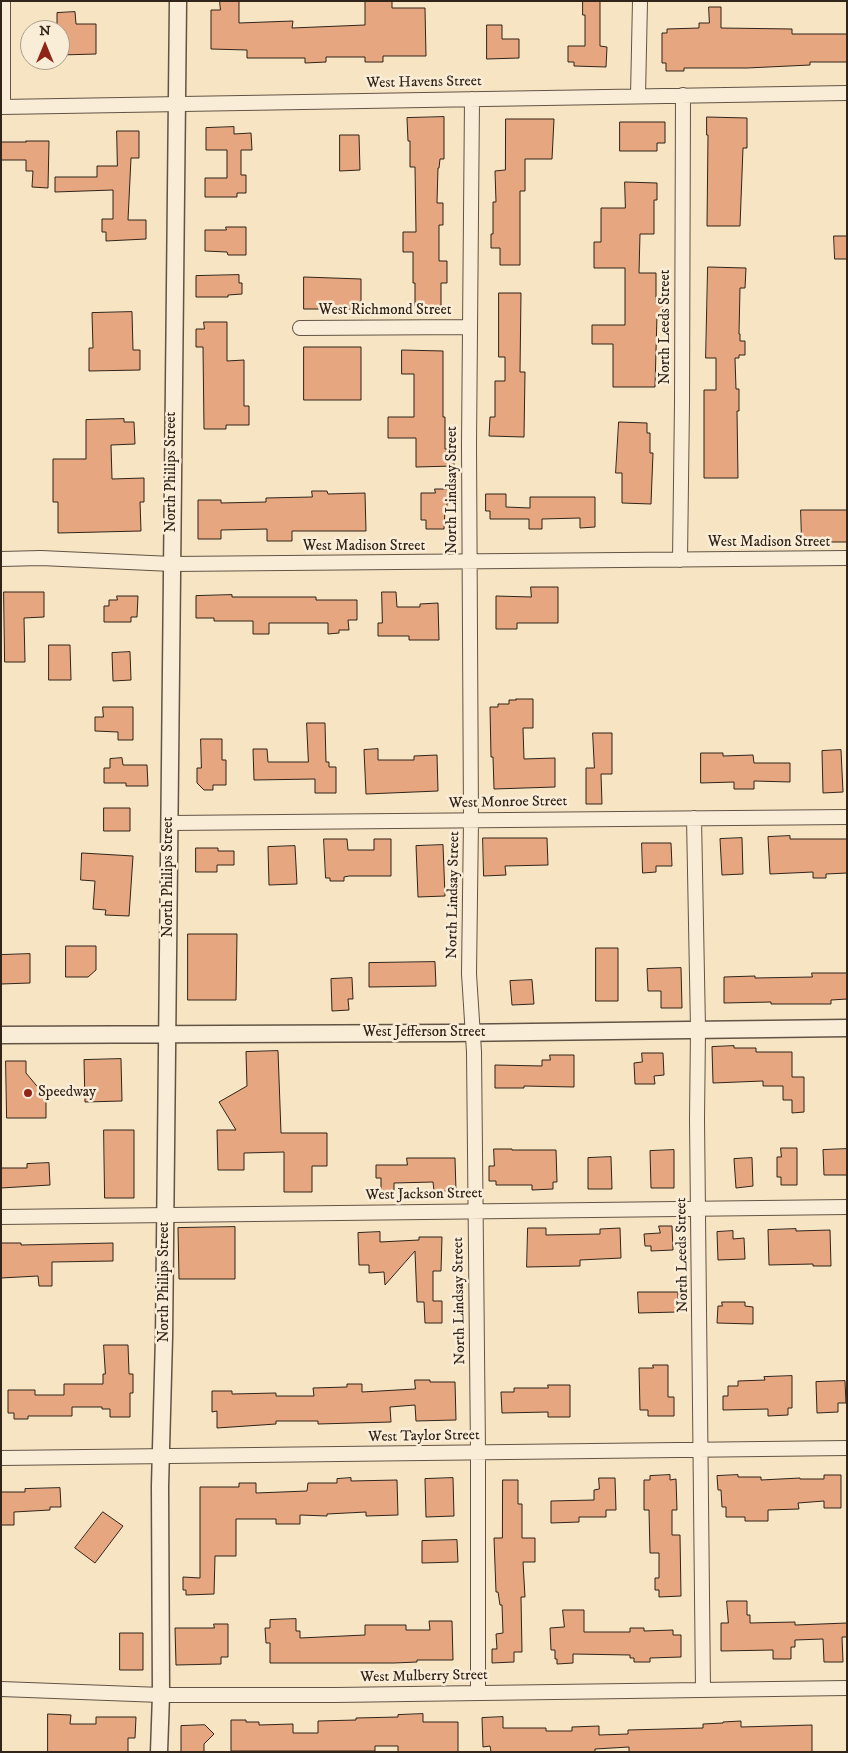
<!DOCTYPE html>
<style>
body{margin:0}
#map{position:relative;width:848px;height:1753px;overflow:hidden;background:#f7e4c3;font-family:"IM FELL DW Pica",serif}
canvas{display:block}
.frame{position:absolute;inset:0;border:2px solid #312419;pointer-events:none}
.north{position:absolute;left:20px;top:20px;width:50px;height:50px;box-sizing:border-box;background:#faedd8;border:1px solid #aa9d8c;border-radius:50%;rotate:0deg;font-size:14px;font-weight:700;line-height:20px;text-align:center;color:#312419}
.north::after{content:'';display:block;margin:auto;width:18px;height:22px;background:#8f2418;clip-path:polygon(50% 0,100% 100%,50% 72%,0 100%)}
</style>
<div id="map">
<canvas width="848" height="1753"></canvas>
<div class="frame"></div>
<div class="north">N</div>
</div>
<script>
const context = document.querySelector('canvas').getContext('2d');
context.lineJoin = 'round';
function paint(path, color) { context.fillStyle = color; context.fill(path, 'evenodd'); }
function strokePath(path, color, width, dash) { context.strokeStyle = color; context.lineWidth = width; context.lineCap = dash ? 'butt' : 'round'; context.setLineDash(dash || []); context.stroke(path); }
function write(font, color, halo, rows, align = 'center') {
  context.font = font + ' "IM FELL DW Pica",serif'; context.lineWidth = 5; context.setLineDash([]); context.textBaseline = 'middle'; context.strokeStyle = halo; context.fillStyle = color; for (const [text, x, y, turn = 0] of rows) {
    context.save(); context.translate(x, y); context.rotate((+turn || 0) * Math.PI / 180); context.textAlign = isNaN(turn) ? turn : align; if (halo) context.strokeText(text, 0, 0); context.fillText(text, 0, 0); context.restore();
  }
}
const building = new Path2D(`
 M220,1H239V23L293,21L292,28L365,25V1H392V8H425L426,56H383V62H365V57H326V62L305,63V58H247V50L211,49V10H220Z
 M583,1H600V46L607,47L606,67L574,66V62H568V46H585V15H583Z
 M709,7H721V28L792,29V34H847V62H810V65L747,68H684V71H666V63H662V33H667V29L699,28V23H709Z
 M75,12L76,24H96V54L60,55V30H57V13Z
 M487,25H502V39H519V58L487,59Z
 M444,117V159H440L439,168H438L437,203H443V225H439V261H447V283H441V306H415V283H413V252H403V232H416L415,167H410V141H408L407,118Z
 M707,117L747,118V148H743L740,226H707L708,135H707Z
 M506,119H554L552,159H525V191H520V265H500V248H491V234H493V202H496L495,171L505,170Z
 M620,122H665V143H657V151H620Z
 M234,127V134L251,133L252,150H241V175H246V193H237V197H205V178H227V150H206V128Z
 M117,131H139V158H131L128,220H146V239L106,241V232H102V219H113V190L55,192V177H97V166H117Z
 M340,135H359L360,170L340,171Z
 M26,141H49L48,188L32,187L33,171H26V160H1V142H26Z
 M625,182L657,183V200H654V234H640L639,273H656V303H662V315H657L655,387H613V344H592V325H625V268H594V242H601V208H625Z
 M226,227H246V255H228L227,252L205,251V230H226Z
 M834,236H847V259H835Z
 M708,267L746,268L745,288H740L739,334H740V341H745V355H739V358H735L736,389H739V411H737L738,478H704V390H716V358H706Z
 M239,275V283H242V294L228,295V297H196V276Z
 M304,277L361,279V309H304Z
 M499,293H521L520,372H525L524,437L489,436L490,417H495V381H505V357H499Z
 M132,312L133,350H140V370L89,371V348H93L92,313Z
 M204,322H227V361L244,360V406H249V425H226V429H204L203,347H196V329H204Z
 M304,347H361V400H304Z
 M402,350L443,351V417H445V449H454V466L416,467V438H388V417H414V374H402Z
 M124,419V422H134L135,444L111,445L112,479L144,478V502H140L141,531L58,533V502H53V459H86V420Z
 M619,422L647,423V433H650V453H653L651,504L622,503V473H616Z
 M435,489H453V503H447V511H445L444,529H426V520H421V493H435Z
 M312,491H327L328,494L365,493L366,531H292V541H267V529L221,530V539H198V500H221V503L266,502V498L312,497Z
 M486,494H506V507L530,508V497H595V527L580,528V518L542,519V529H529V519H490V511H486Z
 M801,510H847V542H802Z
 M531,587H558V623H517V629H496V596L531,597Z
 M4,592H44V617L24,618L25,662H5Z
 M382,592H396L397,607H420V604L438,603L439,640H409V636H378V623H382Z
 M232,595V597H316V600H357V620H348L349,630H339V633L328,634V623H269V634H253V621H214V618H196V596Z
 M117,596H138L137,617H131V622H104V606H109V600H117Z
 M49,645H70L71,680H49Z
 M130,652L131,680L113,681L112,653Z
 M516,699H533V728H523L524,759L555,758V787L494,789L493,757H491L490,707H498V704H509V700H516Z
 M103,707H133V740H118V732L95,731V717H103Z
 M307,723H325L326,762H329V767H336V793H315V779L254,780L253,749H267L268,762H308Z
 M593,733H612V774H601L602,804H586V768H594Z
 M201,739H222V760H226V785H213V790H204L197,783V768H201Z
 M378,749V760H414V756L437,755L438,791L366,794L364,750Z
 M841,750L843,792L823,793L822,751Z
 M701,753H723V756L753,755L754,763H790V782L754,781V789H734V782L701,783Z
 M122,758L123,765H147L148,786H126V783H104V768H110V759Z
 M104,808H130V831H104Z
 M790,836V839H847V873L826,874V878H813V872L770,874L768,837Z
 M483,838H547L548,865L505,866L506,875L484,876Z
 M742,838L743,874L722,875L720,839Z
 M324,839H347L348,850H374V839H391V876H349L344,877V881H330V878H326Z
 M642,843H671L672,866H656V872L643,873Z
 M443,845L445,896L418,897L416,846Z
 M295,846L297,884L269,885L268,847Z
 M196,848H218V851H234V865H217V872H196Z
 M82,853L133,856L129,916L105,915L106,910L93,909L95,881L81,880Z
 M188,934H237L236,1000H188Z
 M66,946H96V970L88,977H66Z
 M596,948H618V1001H596Z
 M30,954V983L1,984V955Z
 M435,962L436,986L369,987V963Z
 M681,968L682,1008H661V991H648L647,969Z
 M812,973H847V999L831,1000V1004H771V1002L724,1003V977L755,976V978L812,977Z
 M352,978L353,999H348L349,1010L332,1011L331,979Z
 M532,980L534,1004L512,1005L510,981Z
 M734,1046V1048H756V1052H792V1077H804V1112L792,1113V1100H783V1086H763V1081L713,1083L712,1047Z
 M278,1051L281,1133H327V1166H312V1192H284V1152L244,1153V1170H218L217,1130H236L219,1102L247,1086L246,1052Z
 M642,1053H663L664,1075L654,1076L655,1084H635L634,1063L642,1062Z
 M550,1055H574V1087L524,1086V1088H495V1065L542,1066V1060H550Z
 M121,1059L122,1101L85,1102L84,1060Z
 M6,1061H26V1073L46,1097V1118H7Z
 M104,1130H134V1198H105Z
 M781,1148H797V1185H781V1177H777V1157H781Z
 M494,1149H512V1150H556L557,1182H553V1189L532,1190V1185H496V1181H489V1166H494Z
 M847,1149V1175H824L823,1150Z
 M674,1150V1188H651L650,1151Z
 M611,1157L612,1189H588V1158Z
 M407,1158H455L456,1191H434L433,1182L394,1183V1195H381V1178H376V1165H407Z
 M752,1158L753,1186L736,1188L734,1159Z
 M49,1163L50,1185L1,1188V1168H27V1164Z
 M659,1226H672L673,1250L651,1251V1246H645L644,1234L660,1233Z
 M235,1227V1279H179L178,1228Z
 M528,1228H546V1235L600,1234V1229L620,1228L621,1258L580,1260V1266L527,1267Z
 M796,1229V1231L830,1230L831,1266H813V1264L769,1265L768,1230Z
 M733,1231V1239L744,1238L745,1259L718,1260L717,1232Z
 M380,1232V1242L419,1240V1237H442L441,1271H433V1301H442V1323H425L424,1302H417L415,1251L385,1285L384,1272L369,1273V1265H359L358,1233Z
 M1,1243H21V1245L113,1243V1261L52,1262V1286H39L38,1276L1,1278Z
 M638,1292H678V1312L639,1313Z
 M722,1302H745V1306L753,1307V1324L717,1323L718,1306H722Z
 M104,1345H128L129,1374H133V1393H130V1417H110V1409H102V1407H72V1416H28V1419H14V1413H8V1390H35V1395H64V1384H103V1374H105Z
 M653,1365H668V1397H674V1416H648V1410H640L639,1368H653Z
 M792,1376V1408H788V1415L768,1416V1409L723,1410V1396H728V1386H738V1381L765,1380L764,1377Z
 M415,1380H430V1382H455L456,1420L416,1421L415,1405L390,1407L391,1422L318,1424V1421H276V1424L217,1428V1411L212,1412V1391H232V1394L276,1393V1396H314L313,1388L347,1387V1384H362V1392L415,1389Z
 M845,1381L846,1403H838V1412L817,1413L816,1382Z
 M548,1385H570V1417H548V1412L502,1413L501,1392H514V1388H548Z
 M670,1475V1480L676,1479L677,1510H672V1535H680L681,1596L659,1597V1590H655V1578H659V1553H650L649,1510H644V1480H650V1476Z
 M738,1475V1477H761V1480L800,1478V1479H824V1475H841V1508H824V1501L798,1503L799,1509L768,1510V1521H745V1517H726V1507H722L721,1490H718L717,1476Z
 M351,1478V1481L397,1480L398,1515L366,1516V1512L327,1514V1516L300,1515V1524H276V1519H236V1556H215L214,1594L186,1595V1590H183V1577L200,1578V1487H239V1483H256V1493L307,1491L308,1483H337V1479Z
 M453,1478L454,1516L426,1517L425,1479Z
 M599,1478H615L616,1510H606V1517H579V1522L551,1523V1501L594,1500V1490L599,1489Z
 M503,1480H518V1504H522V1538H535V1562H523L525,1597H521L522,1652H514V1662L492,1663V1649H497L496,1634L503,1633L502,1605H500L498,1592H496L494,1538H502Z
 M60,1488L61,1507H50V1510L14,1512V1525H1V1492H25V1489Z
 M103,1512L123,1526L95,1563L75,1548Z
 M457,1540L458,1562L422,1563V1541Z
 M727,1601H747V1615H750V1623L795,1622V1625L847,1623V1637H842L843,1662H824L823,1639L795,1640V1647H791V1659H773V1650L721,1651V1623H728Z
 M563,1610H584V1632H630V1628H644V1631L673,1630V1635H681V1657L650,1658V1662H634V1658H630V1655L573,1654V1663L557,1664V1659H555V1650H551L550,1628L564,1627Z
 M296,1619V1631H300V1638L365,1635V1625H406V1630H430L429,1621H452L453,1660H417V1662L394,1663H270V1643H266L265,1628H270V1620Z
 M214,1624H228V1657H221V1664L176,1665L175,1628H214Z
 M120,1633H143V1670H120Z
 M48,1714L71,1715L70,1724H96V1717H136L135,1738H128V1752H48Z
 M423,1714V1722H458V1752H398V1746H375V1751H231V1720H246V1722H259V1725L293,1724V1733H318V1721L356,1720V1718L398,1717V1715Z
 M503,1717V1728H546V1731H572V1727L599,1726V1735L628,1734V1730L703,1728V1724L723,1723V1722L741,1721V1727L812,1725V1752H629V1747L595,1749V1752H491L490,1746L483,1747L482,1718Z
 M205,1725L214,1734L204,1744V1752H181V1726Z`);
const minor = new Path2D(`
 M3,1V107
 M638,96L640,1
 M472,99L469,445L471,820L469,974L474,1052L478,1452V1692
 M1,107L847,93
 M300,328L470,327
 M1,559L41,558L172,564L847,558
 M680,560L682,403L683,95
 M694,818L698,1029L697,1119L703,1690
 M170,823L847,817
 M1,1217L847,1207
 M1,1458L847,1448
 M1,1689L161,1695H335L847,1688`);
const tertiary = new Path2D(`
 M1,1035L453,1033L847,1028
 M159,1752L161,1695L160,1486L164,1337L178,1`);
const markers = [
 [28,1093,5,"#8f2418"]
];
const streetNames = [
 ["West Havens Street",424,83,-1],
 ["West Richmond Street",385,311],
 ["North Leeds Street",666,327,-90],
 ["North Philips Street",172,472,-90],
 ["North Lindsay Street",453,490,-90],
 ["West Madison Street",769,543],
 ["West Madison Street",364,547],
 ["West Monroe Street",508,803,-1],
 ["North Philips Street",169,877,-90],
 ["North Lindsay Street",454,895,-89],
 ["West Jefferson Street",424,1033],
 ["West Jackson Street",424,1195,-1],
 ["North Leeds Street",683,1255,-91],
 ["North Philips Street",165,1282,-90],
 ["North Lindsay Street",460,1301,-91],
 ["West Taylor Street",424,1437,-1],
 ["West Mulberry Street",424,1677,-1]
];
const poiNames = [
 ["Speedway",38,1093]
];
paint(building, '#e5a680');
strokePath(building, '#312419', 1);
strokePath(minor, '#625444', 16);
strokePath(tertiary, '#625444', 19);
strokePath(minor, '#faedd8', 14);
strokePath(tertiary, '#faedd8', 16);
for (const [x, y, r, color] of markers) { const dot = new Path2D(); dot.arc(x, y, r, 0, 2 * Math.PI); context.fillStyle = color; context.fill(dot); strokePath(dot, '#faedd8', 2); }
write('15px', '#312419', '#faedd8', streetNames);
write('15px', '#312419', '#faedd8', poiNames, 'left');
</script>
